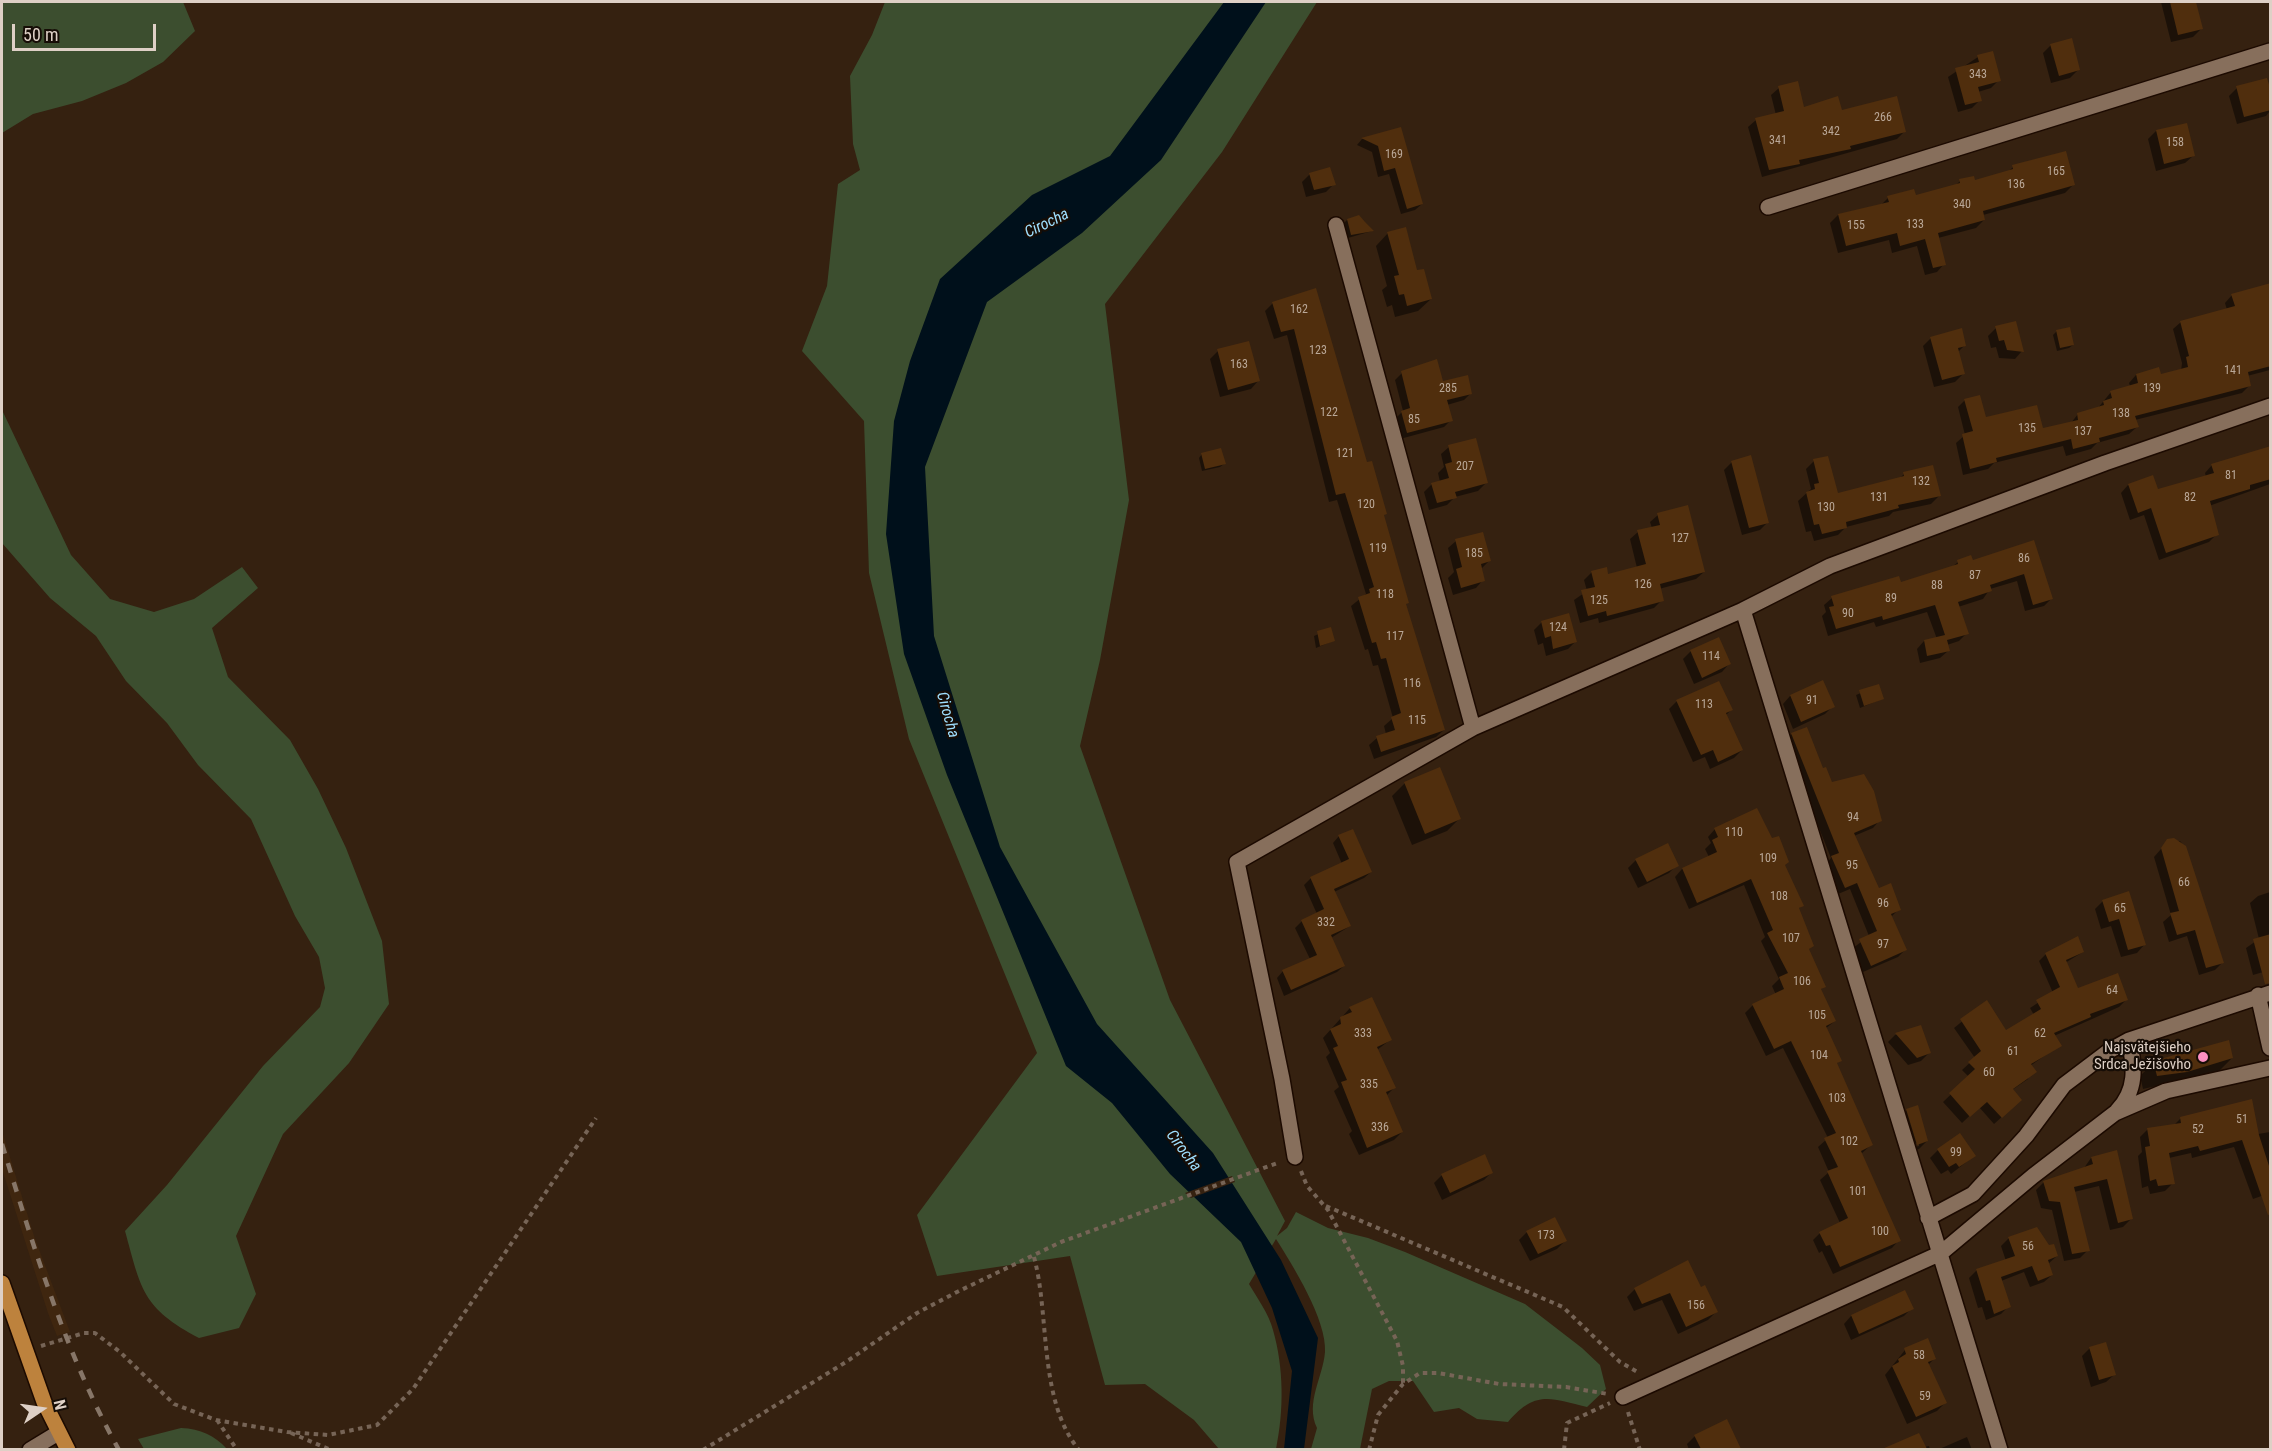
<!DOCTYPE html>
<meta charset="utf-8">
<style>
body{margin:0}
#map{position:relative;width:2272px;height:1451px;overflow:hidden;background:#352110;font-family:"Roboto Condensed",sans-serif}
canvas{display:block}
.frame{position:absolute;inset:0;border:3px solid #ded0c6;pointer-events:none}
.north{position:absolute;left:12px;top:1379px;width:60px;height:60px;-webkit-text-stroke:4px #160d06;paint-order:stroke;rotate:77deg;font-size:16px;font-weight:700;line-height:24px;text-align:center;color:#ded0c6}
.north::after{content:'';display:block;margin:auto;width:21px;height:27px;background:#ded0c6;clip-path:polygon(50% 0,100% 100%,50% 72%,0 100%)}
.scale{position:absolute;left:12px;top:24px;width:144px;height:27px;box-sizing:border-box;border:3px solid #ded0c6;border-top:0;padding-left:8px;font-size:18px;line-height:21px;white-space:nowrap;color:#ded0c6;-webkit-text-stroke:4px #160d06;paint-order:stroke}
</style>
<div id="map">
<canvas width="2272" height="1451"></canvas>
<div class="frame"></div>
<div class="north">N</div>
<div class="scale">50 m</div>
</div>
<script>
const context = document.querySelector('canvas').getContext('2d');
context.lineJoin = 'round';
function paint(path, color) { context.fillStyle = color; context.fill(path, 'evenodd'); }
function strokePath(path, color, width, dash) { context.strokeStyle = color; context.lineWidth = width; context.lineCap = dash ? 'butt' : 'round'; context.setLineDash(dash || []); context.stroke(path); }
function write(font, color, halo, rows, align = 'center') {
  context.font = font + ' "Roboto Condensed",sans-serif'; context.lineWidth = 4.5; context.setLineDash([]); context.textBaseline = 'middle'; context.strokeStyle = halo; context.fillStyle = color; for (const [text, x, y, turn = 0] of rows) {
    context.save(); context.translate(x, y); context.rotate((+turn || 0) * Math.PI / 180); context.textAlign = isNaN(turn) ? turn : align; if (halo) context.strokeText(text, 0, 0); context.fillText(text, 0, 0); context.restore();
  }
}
const built = new Path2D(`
 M2,1131L34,1236L70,1332L57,1336L48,1313L2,1169Z`);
const green = new Path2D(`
 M2,2H183L195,31L163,62L126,83L82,101L33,114L2,133Z
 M885,2H1317L1222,152L1105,304L1129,500L1100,660L1080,746L1170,1000L1285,1221L1277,1236L1287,1228L1296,1212L1328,1228L1368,1238L1405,1252L1525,1304L1582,1348L1600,1365L1606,1389L1587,1407C1550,1398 1535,1390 1508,1422L1477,1419L1459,1408L1434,1412L1413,1381H1389L1372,1389L1360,1449H1311L1317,1428C1305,1403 1323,1377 1325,1352C1327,1320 1293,1266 1276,1239L1249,1284C1257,1298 1269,1314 1273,1330C1284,1368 1284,1411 1276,1449H1219L1194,1420L1145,1384L1105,1385L1070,1256L937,1276L917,1215L1037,1053L909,739L869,573L864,421L802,351L827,286L838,184L860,170L853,144L850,76L872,35Z
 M2,410L71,555L110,599L154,612L194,599L242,567L258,588L212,628L228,677L290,740L318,789L346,848L382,941L389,1004L349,1063L283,1134L236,1236L256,1294L239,1328L199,1338C142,1308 141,1289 125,1231L167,1185L263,1066L320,1007L325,988L319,957L295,916L251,819L198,765L167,723L126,681L96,636L50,598L2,543Z
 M181,1428C201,1429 214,1435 227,1449H144L138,1439Z`);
const water = new Path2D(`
 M1224,2H1266L1161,160L1082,233L987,302L925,467L934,636L1000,847L1097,1024L1213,1153L1281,1260L1318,1338L1304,1449H1284L1292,1371L1272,1308L1241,1242L1170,1174L1112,1103L1066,1066L947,775L904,654L886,534L894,421L910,361L940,279L1032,195L1110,156Z`);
const pier = new Path2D(`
 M1232,1176L1235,1182L1191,1198L1185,1193Z`);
const shadow = new Path2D(`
 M2161,2H2195L2201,29L2193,37L2171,42Z
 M2051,45L2078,70L2070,78L2051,83L2043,53Z
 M1978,57L1999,80L1991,88L1978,92L1980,100L1972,108L1958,112L1948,77Z
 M1779,88L1803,108L1840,112L1905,131L1897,139L1762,177L1748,127L1756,120L1776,115L1771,95Z
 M2237,88L2270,97V111L2266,116L2237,124L2229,96Z
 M1400,129L1422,204L1415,210L1401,214L1389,174L1378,177L1372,152L1357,145L1362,139Z
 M2156,131L2193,156L2185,163L2156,171L2148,139Z
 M2013,167L2073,185L2065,193L1983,215L1984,220L1976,228L1938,238L1944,264L1937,272L1925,275L1917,246L1892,253L1889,240L1838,253L1830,223L1838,215L1880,206L1888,198L1915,197L1954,187L1960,181H1974L2008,172Z
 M1310,174L1334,184L1326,192L1306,197L1302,182Z
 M1347,220L1372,231L1348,238L1344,223Z
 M1388,233L1416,272L1431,299L1418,311L1395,317L1392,305L1387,307L1382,290L1387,286L1376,246Z
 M1315,290L1382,516L1405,605L1444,730L1436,737L1374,759L1369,745L1377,738L1386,734L1384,726L1393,718L1378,665L1373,666L1368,649L1365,650L1351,606L1366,594L1337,500L1329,502L1287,335L1274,339L1265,311L1273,303Z
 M2270,292V370L2247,376L2250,385L2242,393L2135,420L2137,427L2129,434L2097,443L2091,449L2066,456L2063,446L1994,463L1988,469L1963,475L1956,443L1965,435L1958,407L1965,400L1985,419L2042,430L2071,423L2078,414L2098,408L2111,392L2130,386L2129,383L2136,375L2159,376L2181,371L2182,363L2173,329L2181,322L2227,310L2225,303L2232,295Z
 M1996,328L2022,351L2015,359L1999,358L1996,347L1991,348L1988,336Z
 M2057,331L2073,345L2069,348L2057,351L2053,335Z
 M1931,338L1965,345L1957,353L1963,374L1955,382L1934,387L1923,346Z
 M1218,351L1258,381L1251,389L1220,397L1210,359Z
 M1402,373L1442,383L1471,393L1464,400L1447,405L1451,420L1444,427L1400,439L1395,419L1403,411L1395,380Z
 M1449,447L1486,483L1478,491L1455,497L1447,505L1429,510L1424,492L1432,484L1440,482L1438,473L1444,467L1441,454Z
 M2270,448V484L2209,506L2217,534L2209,542L2159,560L2144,515L2130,520L2121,493L2128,485L2157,491L2206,477L2205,473L2212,465Z
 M1202,454L1224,464L1220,467L1202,471L1199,458Z
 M1814,461L1837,495L1899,479L1904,474L1939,496L1931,504L1893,512L1889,516L1846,527L1838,535L1814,541L1811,531L1806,532L1798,501L1811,489L1806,469Z
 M1732,462L1768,522L1760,530L1742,535L1724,470Z
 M1658,515L1704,572L1696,579L1659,589L1662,600L1654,608L1599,623L1598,618L1580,623L1574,600L1587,591L1584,580L1592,572L1607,576L1637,568L1630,539L1638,532L1652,528L1650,522Z
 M1456,541L1489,561L1482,568L1483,580L1476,588L1453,595L1448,578L1454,572L1448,548Z
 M2033,542L2051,599L2044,606L2025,611L2017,581L1990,589L1983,599L1958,607L1967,633L1959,641L1947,645L1948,651L1940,658L1920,663L1917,649L1924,641L1937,639L1927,612L1876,627L1874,622L1828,636L1822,616L1826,612L1824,605L1832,598L1900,584L1952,567L1958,562H1972Z
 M1542,622L1575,642L1568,649L1546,656L1543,643L1538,645L1534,630Z
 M1330,629L1333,641L1316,648L1314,636Z
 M1691,651L1729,664L1722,672L1694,684L1683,659Z
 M1822,682L1833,706L1825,714L1793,729L1783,704L1790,696Z
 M1878,686L1882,699L1860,708L1856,695Z
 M1677,701L1731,710L1725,716L1742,750L1734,758L1710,769L1705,757L1693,762L1669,709Z
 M1792,734L1831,784L1880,820L1873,828L1854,836L1878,890L1899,909L1891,917L1905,950L1898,957L1863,972L1853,948L1869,936L1850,889L1838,894L1825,865L1831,858L1784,741Z
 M1439,769L1459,819L1447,831L1412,845L1392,796L1405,783Z
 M1715,829L1784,866L1802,906L1798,909L1812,946L1808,950L1824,987L1820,990L1835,1021L1825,1029L1840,1060L1836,1064L1871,1145L1861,1154L1899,1240L1892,1248L1833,1274L1822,1251L1819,1253L1813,1240L1820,1233L1840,1223L1820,1180L1829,1172L1818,1147L1828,1138L1783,1048L1766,1056L1745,1013L1753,1005L1776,995L1772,986L1779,979L1761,941L1765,937L1744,885L1689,909L1675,877L1682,869L1709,857L1705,849L1711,843L1708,837Z
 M1339,836L1371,872L1364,878L1334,892L1350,926L1331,938L1344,966L1337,972L1284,996L1277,978L1283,971L1310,959L1295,928L1302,921L1317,914L1304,885L1311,878L1342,864L1333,843Z
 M2168,841H2180L2185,847L2223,962L2215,970L2199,975L2187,936L2169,942L2163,922L2171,915L2154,857Z
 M1668,845L1677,865L1669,873L1638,888L1628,868L1636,860Z
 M2270,892V970L2253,975L2246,948L2259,939L2250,903L2258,896Z
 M2103,901L2144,945L2137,953L2121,957L2111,926L2101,929L2095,909Z
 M2083,952L2065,963L2078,990L2126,1000L2119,1007L2054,1036L2060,1045L2030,1066L2028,1079L2012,1090L2013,1107L1994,1124L1979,1107L1962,1123L1943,1102L1969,1077L1962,1070L1975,1058L1954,1028L1986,1002L2006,1032L2034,1015L2030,1008L2053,993L2039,961L2046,954Z
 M1350,1008L1390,1040L1377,1050L1394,1088L1386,1096L1402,1132L1394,1140L1359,1155L1349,1134L1352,1131L1334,1091L1339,1087L1326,1057L1330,1053L1323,1038Z
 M1920,1027L1929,1053L1921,1061L1908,1065L1888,1042L1895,1035Z
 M2232,1058L2218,1072L2143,1089L2140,1076L2154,1062Z
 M1907,1110L1927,1141L1919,1149L1909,1152L1899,1118ZM1919,1142V1146L1910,1148L1909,1146Z
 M2180,1119L2258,1134L2270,1132V1193L2253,1199L2234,1147L2192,1158L2191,1153L2169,1158L2173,1183L2165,1191L2150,1194L2148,1186L2142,1188L2138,1156L2142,1152L2140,1137L2148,1129L2174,1125Z
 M1938,1150L1974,1156L1951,1174L1948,1170L1941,1174L1930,1158Z
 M2116,1152L2131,1219L2123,1227L2110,1230L2099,1186L2074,1192L2088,1250L2080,1258L2064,1261L2052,1210L2041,1208L2036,1190L2044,1182L2084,1168L2091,1158Z
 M1491,1173L1484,1180L1442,1200L1434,1183L1442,1175Z
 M1527,1232L1565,1241L1557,1249L1530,1261L1519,1240Z
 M2009,1238L2057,1256L2048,1264L2052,1275L2044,1282L2030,1287L2024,1272L2001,1281L2009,1306L2001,1314L1986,1320L1982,1307L1978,1308L1969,1278L1977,1270L2006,1261L2001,1246Z
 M1635,1289H1700L1716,1312L1708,1320L1678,1334L1662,1300L1634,1311L1627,1297Z
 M1904,1292L1912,1308L1904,1316L1851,1340L1844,1324L1851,1316Z
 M2090,1348L2114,1375L2106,1382L2091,1387L2082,1356Z
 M1905,1350L1934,1359L1928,1365L1945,1403L1937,1411L1907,1424L1885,1375Z
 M1919,1435L1924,1447L1929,1446L1930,1450H1885Z
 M1695,1436L1738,1446L1734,1450H1689L1687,1444Z
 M1967,1437L1972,1450H1937Z`);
const building = new Path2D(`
 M2170,2H2196L2203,29L2178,35Z
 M2072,38L2080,70L2059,76L2050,44Z
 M1993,51L2001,81L1978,87L1982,101L1965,105L1955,68L1979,62L1977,55Z
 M2267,78L2271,91V110L2244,117L2236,86Z
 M1798,81L1804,107L1838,96L1842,110L1897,96L1906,132L1850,146L1851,149L1799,160L1800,164L1769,170L1755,118L1784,111L1778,86Z
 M2187,123L2195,156L2164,164L2156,130Z
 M1401,127L1423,204L1407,209L1395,168L1384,171L1378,146L1361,138Z
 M2066,151L2075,185L1983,211L1985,220L1938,233L1946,265L1933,268L1925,239L1900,246L1897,233L1846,246L1838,214L1889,202L1887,196L1914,189L1916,195L1960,183L1959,179L1974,176L1975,180L2013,169L2012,165Z
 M1330,167L1336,185L1314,190L1309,173Z
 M1359,215L1365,222L1374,231L1351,235L1347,219Z
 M1406,227L1417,270L1424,269L1432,299L1407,306L1404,294L1399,295L1394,276L1399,275L1387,232Z
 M2271,283V366L2248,372L2251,386L2135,416L2139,427L2099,438L2100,442L2073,449L2071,439L1996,458L1997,462L1970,469L1962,434L1973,431L1964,399L1980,395L1986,417L2037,405L2043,428L2078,420L2077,413L2104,405L2103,401L2112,398L2110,391L2138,383L2136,374L2159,367L2161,374L2188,367L2186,357L2189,356L2180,321L2235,306L2231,294Z
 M1316,288L1367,462L1372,461L1387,514L1384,515L1409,603L1406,604L1445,730L1381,752L1376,736L1395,730L1391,717L1401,713L1386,658L1381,659L1376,642L1372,643L1358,597L1370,593L1369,589L1374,587L1345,493L1336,495L1294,329L1281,332L1272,302Z
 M2016,321L2024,352L2007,350L2004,340L1999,341L1995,326Z
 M2070,327L2074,345L2060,348L2056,330Z
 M1962,328L1966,346L1958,348L1965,374L1942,380L1930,337Z
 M1249,341L1260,381L1228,390L1217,349Z
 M1437,359L1443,381L1468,375L1472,394L1447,400L1453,421L1407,433L1401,411L1410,408L1401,371Z
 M1476,438L1488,483L1455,492L1457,498L1437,503L1431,483L1449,478L1445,464L1452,462L1448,445Z
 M2271,446V479L2250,485V489L2210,501L2219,535L2166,553L2151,508L2138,513L2128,484L2153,475L2158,489L2214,473L2211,464Z
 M1221,448L1226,464L1205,469L1201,453Z
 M1751,455L1769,523L1749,528L1731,461Z
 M1828,456L1838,493L1904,476L1903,472L1933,465L1941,496L1898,505L1899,508L1846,522L1847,528L1822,534L1819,524L1814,525L1806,492L1815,489L1814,484L1819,483L1813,459Z
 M1688,505L1705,572L1660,584L1664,601L1607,616L1606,611L1588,616L1581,590L1595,587L1591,571L1607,567L1608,574L1646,564L1637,530L1660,525L1657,513Z
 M1483,532L1491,561L1481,564L1485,581L1461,588L1456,569L1462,567L1455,539Z
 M2034,540L2053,599L2033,605L2024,574L1990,585L1992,591L1958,602L1969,634L1947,640L1950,651L1927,656L1924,640L1945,635L1935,605L1883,620L1882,616L1836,629L1829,607L1834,606L1831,596L1899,576L1901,582L1958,564L1957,560L1971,555L1973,560Z
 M1569,613L1577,642L1553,649L1551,636L1545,638L1541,621Z
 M1331,627L1335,641L1320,646L1317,631Z
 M1719,637L1731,664L1702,678L1690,650Z
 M1823,680L1835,707L1801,722L1790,695Z
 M1719,681L1733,710L1726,713L1743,750L1718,762L1713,750L1701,755L1676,700Z
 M1879,684L1884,699L1864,706L1859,690Z
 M1807,727L1823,768L1826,767L1832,782L1864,774L1874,791L1882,821L1854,833L1879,888L1891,883L1901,910L1891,914L1907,950L1871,966L1859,939L1877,931L1857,883L1845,888L1831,856L1839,853L1791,733Z
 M1440,767L1461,819L1425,834L1404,782Z
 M1757,808L1772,838L1779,836L1789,862L1785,865L1804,906L1799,908L1814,946L1809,949L1826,987L1821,989L1836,1021L1826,1026L1842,1061L1837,1063L1873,1145L1861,1151L1901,1241L1840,1267L1830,1245L1826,1246L1819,1232L1848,1218L1827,1171L1838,1167L1824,1138L1836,1133L1791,1041L1774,1049L1752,1004L1784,989L1779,977L1788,973L1767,933L1773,930L1751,879L1697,903L1682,868L1717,852L1712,840L1718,837L1714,828Z
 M1353,829L1372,872L1334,889L1351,926L1331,935L1345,966L1291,990L1282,970L1317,955L1301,920L1324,909L1310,877L1349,859L1338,835Z
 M2174,838L2186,846L2224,963L2206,968L2195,930L2177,935L2170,913L2179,911L2161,848L2167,839Z
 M1668,843L1679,866L1647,882L1635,859Z
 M2129,891L2146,945L2128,950L2119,919L2109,922L2102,900Z
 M2271,934V983L2265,984L2253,939Z
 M2078,936L2084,952L2066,960L2078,988L2118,973L2128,1000L2090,1014L2091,1017L2054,1033L2062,1046L2031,1064L2037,1072L2013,1089L2022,1100L2002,1118L1987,1102L1970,1117L1949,1093L1975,1069L1968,1062L1981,1051L1960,1019L1987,1000L2006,1030L2041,1009L2036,1000L2060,987L2045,953Z
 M1372,997L1392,1040L1377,1047L1396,1088L1386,1092L1403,1132L1367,1148L1341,1082L1347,1080L1333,1048L1338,1046L1330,1029L1341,1024L1340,1017L1352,1012L1349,1007Z
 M1921,1025L1931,1053L1917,1058L1895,1033Z
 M2229,1040L2233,1058L2187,1072L2157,1076L2153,1061Z
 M2252,1099L2259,1135L2271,1172V1214L2268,1215L2242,1140L2200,1151L2198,1146L2169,1153L2175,1184L2158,1186L2156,1179L2150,1181L2145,1147L2150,1146L2147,1128L2181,1123L2180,1117Z
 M1918,1105L1928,1141L1917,1145L1906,1109Z
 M1960,1133L1976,1156L1959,1167L1956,1163L1949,1167L1937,1149Z
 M2117,1150L2133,1219L2118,1223L2107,1179L2074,1187L2090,1251L2072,1254L2060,1202L2049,1201L2043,1181L2093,1164L2091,1157Z
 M1485,1154L1493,1173L1450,1193L1441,1174Z
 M1555,1217L1567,1241L1538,1254L1526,1231Z
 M2037,1227L2049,1245L2054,1244L2058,1256L2048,1260L2053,1275L2038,1281L2032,1266L2001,1277L2011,1307L1994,1314L1990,1300L1986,1301L1976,1269L2015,1256L2008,1237Z
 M1688,1260L1701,1287L1705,1285L1718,1312L1686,1327L1670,1293L1642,1304L1634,1288Z
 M1905,1290L1914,1309L1859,1334L1851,1315Z
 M1928,1338L1936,1359L1928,1362L1947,1403L1916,1417L1892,1366L1899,1362L1898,1359L1906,1354L1904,1348Z
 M2106,1342L2116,1375L2099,1380L2089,1347Z
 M1727,1419L1741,1449H1701L1694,1435Z
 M1919,1433L1927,1449H1882Z`);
const path = new Path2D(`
 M1301,1171L1307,1186L1328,1210L1397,1341L1403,1366V1384
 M1326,1206L1563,1307L1620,1362L1639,1373
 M1034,1257C1050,1316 1038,1400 1079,1450
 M41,1346L84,1333H95L120,1352L174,1404L216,1420L287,1432L328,1435L377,1425L413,1389L596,1118
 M1628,1412L1640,1450
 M217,1420L237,1450
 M291,1433L331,1450
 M703,1450L846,1362L917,1313L957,1292L1061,1242L1280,1162
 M1369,1450L1378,1415L1403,1384L1420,1373H1438L1499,1384L1566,1387L1608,1394
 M1564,1450L1567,1423L1610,1403`);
const minor = new Path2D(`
 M1768,207L2270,51
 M1336,225L1473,728
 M1743,610L2000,1450
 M2258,995L2270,1048
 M2117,1111C2137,1090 2135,1067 2129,1040
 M1295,1157L1282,1079L1237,862L1473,728L1743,610L1830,566L2105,463L2270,406
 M1928,1218L1973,1194L2026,1136L2064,1085L2109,1051L2129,1040L2270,993
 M1623,1397L1941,1253L2033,1176L2115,1113L2166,1091L2270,1068
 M30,1450L58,1433`);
const primary = new Path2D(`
 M2,1283L44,1402L68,1450`);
const rail = new Path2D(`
 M2,1144C34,1248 65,1353 119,1450`);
const markers = [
 [2203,1057,6,"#fc8fc1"]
];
const numberNames = [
 ["343",1978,75],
 ["266",1883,118],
 ["342",1831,132],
 ["341",1778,141],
 ["158",2175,143],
 ["169",1394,155],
 ["165",2056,172],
 ["136",2016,185],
 ["340",1962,205],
 ["133",1915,225],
 ["155",1856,226],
 ["162",1299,310],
 ["123",1318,351],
 ["163",1239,365],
 ["141",2233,371],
 ["285",1448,389],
 ["139",2152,389],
 ["122",1329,413],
 ["138",2121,414],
 ["85",1414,420],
 ["135",2027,429],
 ["137",2083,432],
 ["121",1345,454],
 ["207",1465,467],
 ["81",2231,476],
 ["132",1921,482],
 ["131",1879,498],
 ["82",2190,498],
 ["120",1366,505],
 ["130",1826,508],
 ["127",1680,539],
 ["119",1378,549],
 ["185",1474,554],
 ["86",2024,559],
 ["87",1975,576],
 ["126",1643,585],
 ["88",1937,586],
 ["118",1385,595],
 ["89",1891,599],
 ["125",1599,601],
 ["90",1848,614],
 ["124",1558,628],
 ["117",1395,637],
 ["114",1711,657],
 ["116",1412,684],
 ["91",1812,701],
 ["113",1704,705],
 ["115",1417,721],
 ["94",1853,818],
 ["110",1734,833],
 ["109",1768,859],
 ["95",1852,866],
 ["66",2184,883],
 ["108",1779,897],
 ["96",1883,904],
 ["65",2120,909],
 ["332",1326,923],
 ["107",1791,939],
 ["97",1883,945],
 ["106",1802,982],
 ["64",2112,991],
 ["105",1817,1016],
 ["333",1363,1034],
 ["62",2040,1034],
 ["61",2013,1052],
 ["104",1819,1056],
 ["60",1989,1073],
 ["335",1369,1085],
 ["103",1837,1099],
 ["51",2242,1120],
 ["336",1380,1128],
 ["52",2198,1130],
 ["102",1849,1142],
 ["99",1956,1153],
 ["101",1858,1192],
 ["100",1880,1232],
 ["173",1546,1236],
 ["56",2028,1247],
 ["156",1696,1306],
 ["58",1919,1356],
 ["59",1925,1397]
];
const poiNames = [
 ["Najsvätejšieho",2191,1048],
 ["Srdca Ježišovho",2191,1065]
];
const waterNames = [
 ["Cirocha",1047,224,-26],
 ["Cirocha",947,715,74],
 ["Cirocha",1183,1151,53]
];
paint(built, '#3f260f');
paint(green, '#3c4e2f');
paint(water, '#00101b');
paint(pier, '#352110');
paint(shadow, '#0007');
paint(building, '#502e0d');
strokePath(minor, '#1c0a00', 18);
strokePath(primary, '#1c0a00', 18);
strokePath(path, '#766456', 4, [4.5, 4.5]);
strokePath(minor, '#876f5c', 15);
strokePath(primary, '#bd823d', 15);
strokePath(rail, '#877668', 4.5, [10, 10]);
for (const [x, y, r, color] of markers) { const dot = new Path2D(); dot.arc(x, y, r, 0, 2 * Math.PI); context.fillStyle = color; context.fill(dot); strokePath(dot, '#160d06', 2); }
write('12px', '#baa898', null, numberNames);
write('15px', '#ded0c6', '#160d06', poiNames, 'right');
write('italic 16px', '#9fdffe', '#160d06', waterNames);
</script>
